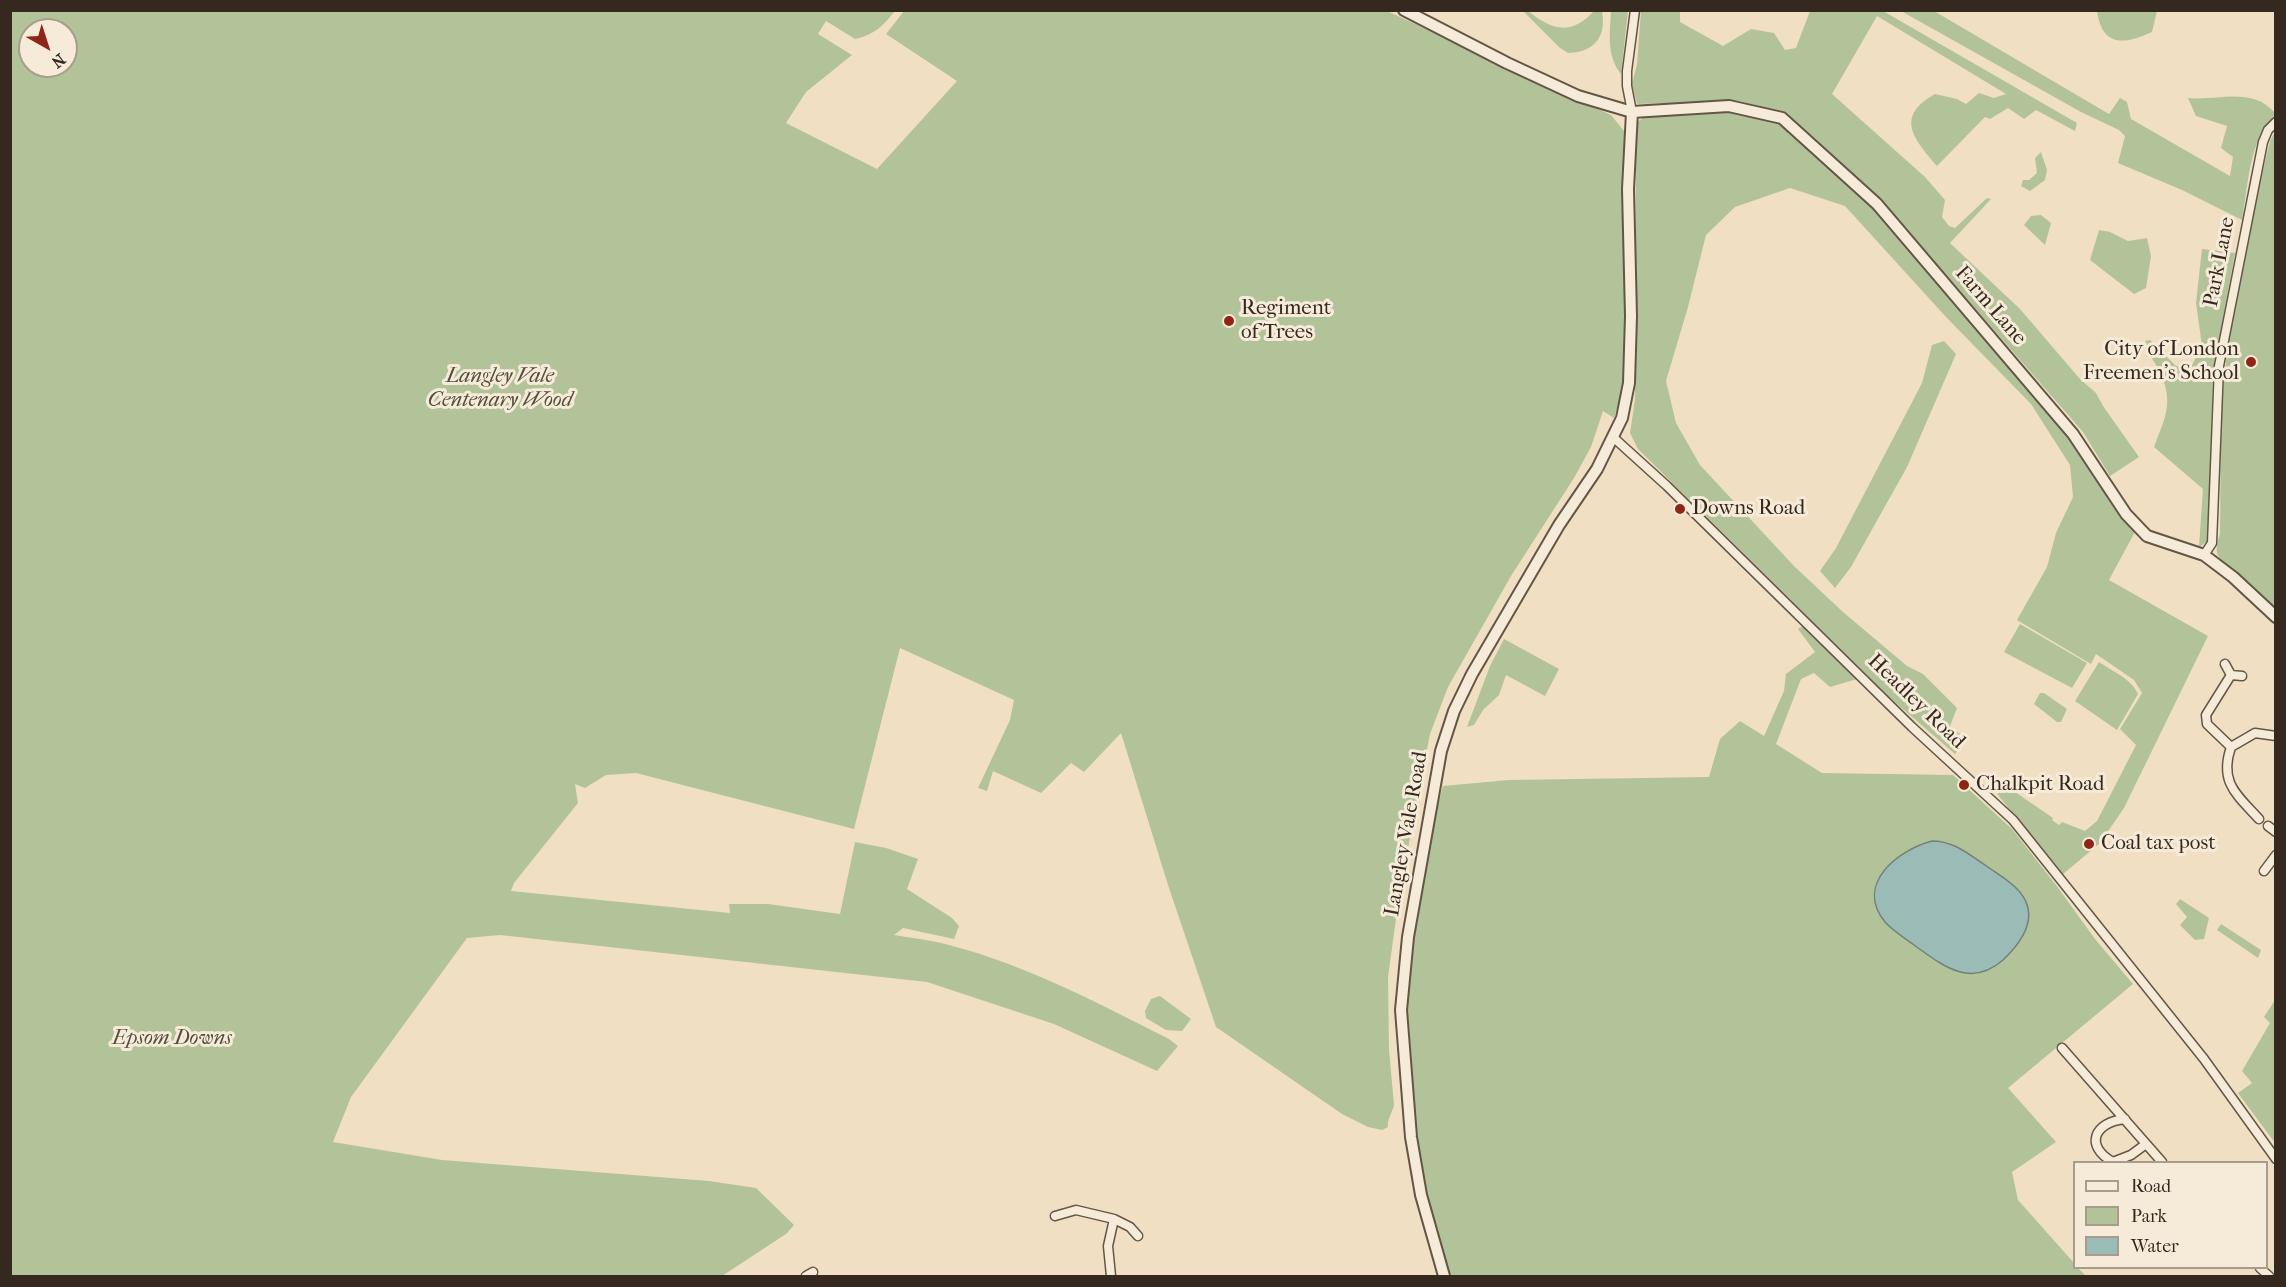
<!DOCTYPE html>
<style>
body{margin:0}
#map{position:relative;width:2286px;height:1287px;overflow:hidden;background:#f1dfc3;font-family:"IM FELL French Canon",serif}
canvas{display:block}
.frame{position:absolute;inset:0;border:12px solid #35281e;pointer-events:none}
.legend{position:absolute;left:2073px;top:1161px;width:195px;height:108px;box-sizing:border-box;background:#f6ead8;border:2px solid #a99c8e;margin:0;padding:8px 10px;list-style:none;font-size:18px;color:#35281e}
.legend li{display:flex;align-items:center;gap:12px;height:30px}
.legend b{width:30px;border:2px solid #a99c8e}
.north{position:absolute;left:18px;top:18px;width:60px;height:60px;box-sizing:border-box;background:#f6ead8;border:2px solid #a99c8e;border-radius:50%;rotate:141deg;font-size:16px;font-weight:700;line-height:24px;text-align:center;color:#35281e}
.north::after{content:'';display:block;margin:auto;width:21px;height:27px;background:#8f2418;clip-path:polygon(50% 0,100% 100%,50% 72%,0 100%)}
</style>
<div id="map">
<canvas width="2286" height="1287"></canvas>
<div class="frame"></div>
<ul class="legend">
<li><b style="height:8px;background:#f6ead8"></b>Road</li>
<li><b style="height:16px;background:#b3c399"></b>Park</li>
<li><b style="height:16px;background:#9bbcb6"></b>Water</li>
</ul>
<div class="north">N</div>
</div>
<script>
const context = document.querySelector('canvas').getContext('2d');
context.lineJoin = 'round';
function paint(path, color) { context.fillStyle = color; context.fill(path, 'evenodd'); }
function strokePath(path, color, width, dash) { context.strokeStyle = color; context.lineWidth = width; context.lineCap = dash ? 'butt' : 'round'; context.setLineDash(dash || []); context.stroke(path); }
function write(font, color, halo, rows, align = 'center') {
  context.font = font + ' "IM FELL French Canon",serif'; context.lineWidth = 6; context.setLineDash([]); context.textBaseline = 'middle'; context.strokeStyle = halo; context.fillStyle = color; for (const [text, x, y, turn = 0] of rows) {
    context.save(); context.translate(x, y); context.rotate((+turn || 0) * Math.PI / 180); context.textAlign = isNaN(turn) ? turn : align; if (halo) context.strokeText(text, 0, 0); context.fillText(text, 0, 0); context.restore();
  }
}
const green = new Path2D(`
 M10,11H895C883,26 874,35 855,39L826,21L818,34L852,55L806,92L786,123L877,169L957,81L886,34L904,11H1387L1611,115L1625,132L1624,385L1614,418L1603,411L1591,447L1574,478L1511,576L1448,687L1430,734L1400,890L1388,977L1389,1050L1394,1105C1392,1114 1387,1118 1388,1127L1382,1130L1368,1127L1342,1114L1216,1027L1168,885L1121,733L1084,772L1071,763L1041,793L993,771L987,791L978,788L1010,720L1014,700L900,648L854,829L636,773L606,775L585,788L575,784L578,803L514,883L511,891L730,913L729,904H768L840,914L855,842L886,848L918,859L907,889L952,918L959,926L954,939L903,928L894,935C912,938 931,940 949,945C1026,965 1098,1003 1169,1039L1178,1046L1157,1071L1054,1024L927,982L500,935L467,938L351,1097L333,1142L442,1160L709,1181L756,1188L794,1225L786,1234L722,1276H11ZM30,30H66V66H30Z
 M1523,11C1530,10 1530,13 1536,17C1558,32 1574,32 1593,12H1602C1607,37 1593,53 1568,53L1560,48Z
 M1611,11H1628L1621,74C1606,55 1610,33 1611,11Z
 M1641,11H1680V22L1723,46L1751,29L1774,33L1785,50L1796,48L1810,11H1883L2077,123L2075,131L2036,110L2024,119L2008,108L1990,119L1985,117L1937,166C1914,139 1894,117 1935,94L1957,99L1966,104L1979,93L1994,98L2006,94L1877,16L1832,94L1925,177L1945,200L1942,217L1949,226L1955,228L1987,198L1991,199L1950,243L2020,309L2080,379L2096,393L2103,406L2139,457L2110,476L2083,432L1882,202L1787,113L1739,101L1637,104L1632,84L1637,64Z
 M1901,11H1934L2109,114L2120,98L2127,102L2131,119L2230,176L2233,157L2221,148L2227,126L2196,116L2188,98C2219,101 2252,86 2275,113V116C2249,138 2248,187 2242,220L2182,190L2118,163L2125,136L2119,130L2081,112Z
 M2097,11V10L2157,11L2152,32C2124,45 2102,47 2097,11Z
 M1728,111L1780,122L1875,210L2069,436L2127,525L2136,530L2109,580L2208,636L2124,808L2100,843L2062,875L1998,795L1997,788L2005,785L2053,818L2052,820L2059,825L2062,822L2085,831L2097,821L2136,745L2120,729L2142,693L2134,680L2096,654L2091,664L2017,620L2047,567L2056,533L2073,497L2070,465L2031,404L1946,317L1845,206L1790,188L1735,207L1706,235L1688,307L1666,381L1676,423L1700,465L1794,566L1843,612L1907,666L1923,674L1957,708L1950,726L1961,735V747L1955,754L1889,697L1638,449L1630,433L1635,400L1636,123L1647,115Z
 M2275,132V612C2263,601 2221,567 2217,553C2216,547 2218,540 2220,534C2221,469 2219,402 2229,338C2239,272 2254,206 2270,141Z
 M2041,152L2047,170L2045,180L2030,191L2021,186L2023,180H2029L2037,173L2035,158Z
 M2041,215L2051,223L2045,245L2024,225L2031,216Z
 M2099,230L2110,232L2128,241L2147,238L2151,256L2146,288L2134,294L2090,260Z
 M2202,249L2235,253L2213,372L2208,541L2199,547L2203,489L2154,447C2163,422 2173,407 2163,379C2158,365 2148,356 2145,341L2150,340L2176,366L2190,369L2202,346L2196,303Z
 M1944,341L1956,354L1907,467L1851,567L1835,588L1820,571L1836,548L1922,383L1932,345Z
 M2020,624L2087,663L2072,688L2004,652Z
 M1804,625L1857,679L1830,687L1814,673L1801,679L1776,744L1822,773L1953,775L2012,829L2056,885L2095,939L2133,984L2008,1088L2056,1142L2012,1172L2018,1200L2074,1263V1268H2078L2086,1276H1450L1427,1204L1415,1135L1408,1062L1406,983L1413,926L1433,823L1443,786L1509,780L1709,777L1720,739L1740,721L1764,736L1784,691L1786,674L1815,652L1798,629Z
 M1504,639L1559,669L1545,696L1506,675L1499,695L1483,710L1474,725L1467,727L1490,666Z
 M2099,662C2112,671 2132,679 2138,694L2117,730L2075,701Z
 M2040,693H2044L2067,709L2061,722H2057L2034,704Z
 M2180,899L2209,918L2204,939L2195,940L2180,925L2187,917L2176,904Z
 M2221,924L2261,950L2258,958L2217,930Z
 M1160,996L1191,1019L1182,1031L1166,1030L1146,1018L1145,1011L1151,999Z
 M2275,1000V1143L2238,1093L2252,1083L2242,1071L2270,1023L2264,1017Z`);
const water = new Path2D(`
 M1932,841C1954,841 1968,854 1985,865C1996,873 2009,880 2018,890C2041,915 2023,941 2003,960C1970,989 1942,965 1914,945C1905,938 1893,931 1885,922C1854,884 1898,850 1932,841Z`);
const minor = new Path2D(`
 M1632,112L1627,86V71L1635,10
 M1614,438L1667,486L1912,727L2013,820L2204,1059L2276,1159
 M2204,555L2212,543L2219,366L2263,142L2268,130L2276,122
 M2225,664L2231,675
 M2231,747L2207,724L2206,715L2231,675L2242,676
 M2259,819C2236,794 2219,782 2231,747L2255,733L2276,736
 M2268,826L2276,832
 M2264,871L2276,855
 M2062,1048L2162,1162
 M2125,1119C2094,1122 2084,1146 2113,1162L2131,1155L2146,1144
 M1055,1216L1076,1210L1114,1219L1108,1246L1111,1276
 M1114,1219L1130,1227L1138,1236
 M2260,1268L2269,1276
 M806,1276L813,1272`);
const tertiary = new Path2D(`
 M1404,10L1507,63L1578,96L1632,112L1729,106L1782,118L1877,204L2073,434L2126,514L2147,536L2204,555L2233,577L2276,617
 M1444,1276L1421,1195L1411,1137L1401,1010L1408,937L1441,751L1454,711L1472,674L1559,525L1597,469L1622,418L1629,383L1631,316L1628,189L1632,112`);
const markers = [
 [1229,321,6,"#8f2418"],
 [2251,362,6,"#8f2418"],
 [1680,509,6,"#8f2418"],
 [1964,785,6,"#8f2418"],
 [2089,844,6,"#8f2418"]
];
const streetNames = [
 ["Park Lane",2220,262,-79],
 ["Farm Lane",1990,306,49],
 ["Headley Road",1916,702,44],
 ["Langley Vale Road",1407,834,-80]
];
const poiNames = [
 ["Regiment",1241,309],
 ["of Trees",1241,333],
 ["City of London",2239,350,"right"],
 ["Freemen's School",2239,374,"right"],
 ["Downs Road",1692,509],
 ["Chalkpit Road",1976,785],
 ["Coal tax post",2101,844]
];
const parkNames = [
 ["Langley Vale",500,377],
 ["Centenary Wood",500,401],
 ["Epsom Downs",172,1039]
];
paint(green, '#b3c399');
paint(water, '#9bbcb6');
strokePath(water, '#728179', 1.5);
strokePath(minor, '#645647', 11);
strokePath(tertiary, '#645647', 14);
strokePath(minor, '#f6ead8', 8);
strokePath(tertiary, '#f6ead8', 10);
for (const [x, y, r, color] of markers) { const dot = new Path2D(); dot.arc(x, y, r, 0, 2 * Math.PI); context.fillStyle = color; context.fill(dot); strokePath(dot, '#f6ead8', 2); }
write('21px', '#35281e', '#f6ead8', streetNames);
write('21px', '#35281e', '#f6ead8', poiNames, 'left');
write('italic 21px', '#544f3d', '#f6ead8', parkNames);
</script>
